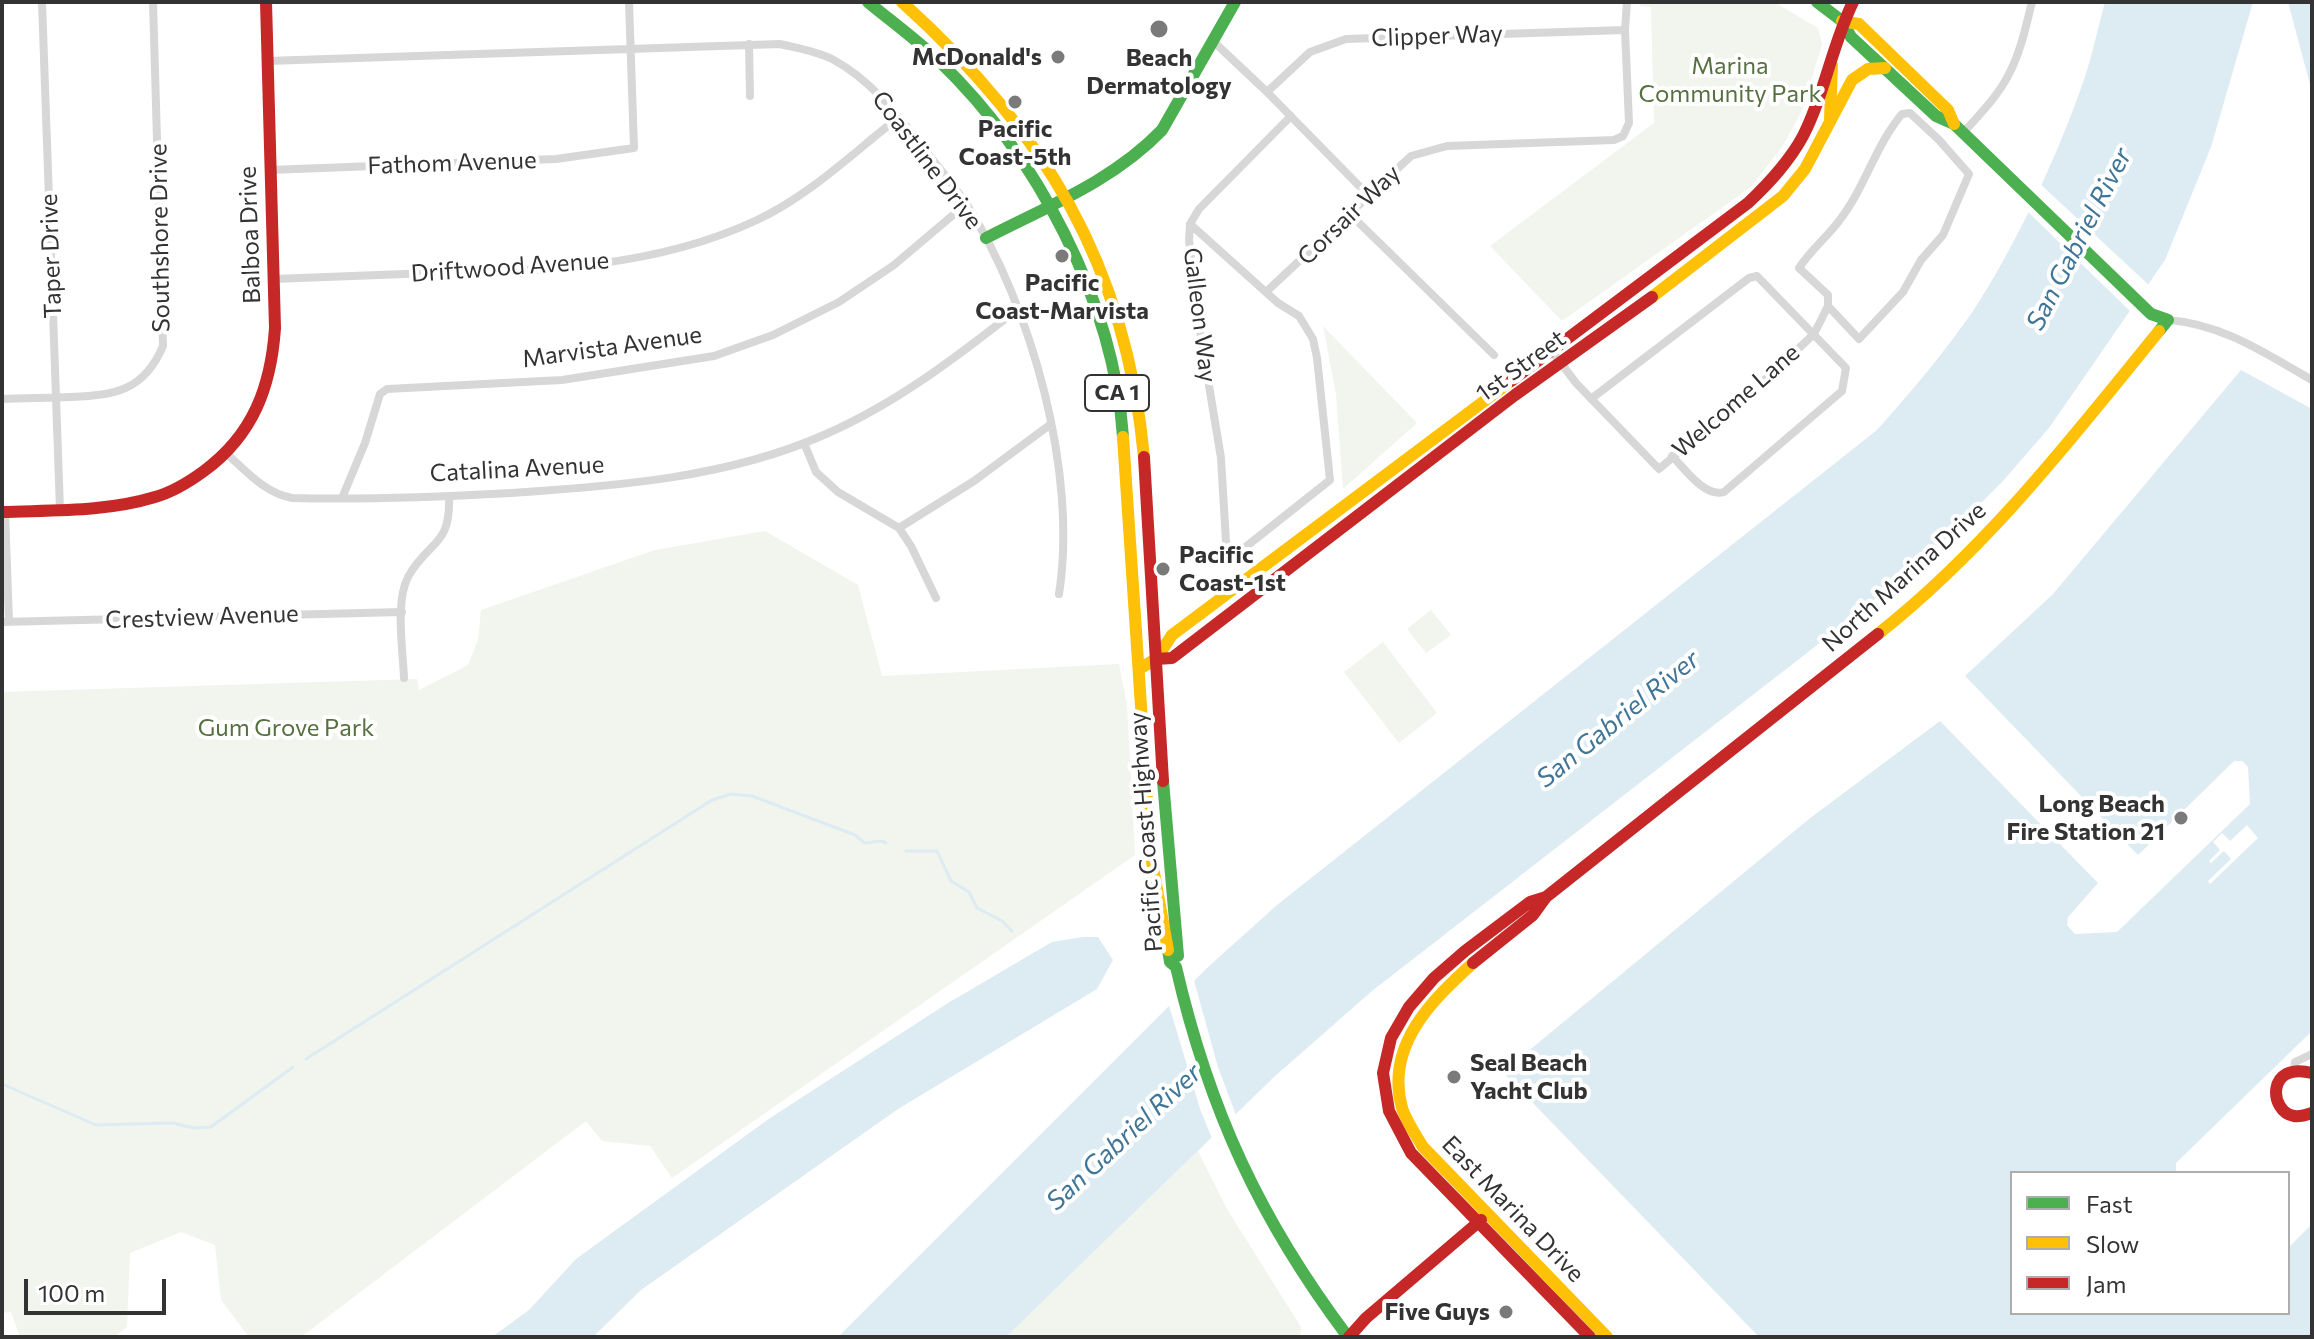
<!DOCTYPE html>
<style>
body{margin:0}
#map{position:relative;width:2314px;height:1339px;overflow:hidden;background:#fff;font-family:Commissioner,sans-serif}
canvas{display:block}
.frame{position:absolute;inset:0;border:4px solid #333;pointer-events:none}
.legend{position:absolute;left:2010px;top:1171px;width:280px;height:144px;box-sizing:border-box;background:#fff;border:2px solid #adadad;margin:0;padding:10px 14px;list-style:none;font-size:24px;color:#333}
.legend li{display:flex;align-items:center;gap:16px;height:40px}
.legend b{width:40px;border:2px solid #adadad}
.scale{position:absolute;left:24px;top:1279px;width:142px;height:36px;box-sizing:border-box;border:4px solid #333;border-top:0;padding-left:10px;font-size:24px;line-height:28px;white-space:nowrap;color:#333;-webkit-text-stroke:6px #fff;paint-order:stroke}
</style>
<div id="map">
<canvas width="2314" height="1339"></canvas>
<div class="frame"></div>
<ul class="legend">
<li><b style="height:10px;background:#4caf50"></b>Fast</li>
<li><b style="height:10px;background:#ffc107"></b>Slow</li>
<li><b style="height:10px;background:#c62828"></b>Jam</li>
</ul>
<div class="scale">100 m</div>
</div>
<script>
const context = document.querySelector('canvas').getContext('2d');
context.lineJoin = 'round';
function paint(path, color) { context.fillStyle = color; context.fill(path, 'evenodd'); }
function strokePath(path, color, width, dash) { context.strokeStyle = color; context.lineWidth = width; context.lineCap = dash ? 'butt' : 'round'; context.setLineDash(dash || []); context.stroke(path); }
function write(font, color, halo, rows, align = 'center') {
  context.font = font + ' Commissioner,sans-serif'; context.lineWidth = 8; context.setLineDash([]); context.textBaseline = 'middle'; context.strokeStyle = halo; context.fillStyle = color; for (const [text, x, y, turn = 0] of rows) {
    context.save(); context.translate(x, y); context.rotate((+turn || 0) * Math.PI / 180); context.textAlign = isNaN(turn) ? turn : align; if (halo) context.strokeText(text, 0, 0); context.fillText(text, 0, 0); context.restore();
  }
}
const green = new Path2D(`
 M1640,2H1774L1818,28L1822,44L1802,111L1782,147L1751,187L1562,321L1490,246L1654,123L1651,7L1640,6Z
 M1323,326L1417,423L1343,489L1336,394Z
 M765,531L858,585L882,676L1119,664L1127,705L1135,855L672,1178L650,1146L602,1141L586,1121L301,1337H249L221,1300L215,1245L181,1232L130,1253L127,1327L114,1337H20L11,1312L2,1313V692L417,679L419,690L468,665L478,640L481,610L655,550Z
 M1431,610L1451,635L1426,653L1407,629Z
 M1383,642L1437,713L1399,743L1344,672Z
 M1198,1151L1227,1209L1301,1327L1300,1337H1006Z`);
const water = new Path2D(`
 M2105,2H2253L2211,147L2165,260L2049,428L2002,482L1938,546L1866,607L1372,991L1274,1077L1006,1337H838L1207,968L1277,905L1877,430C1911,392 1944,353 1973,311C2014,249 2055,161 2080,91C2091,62 2097,31 2105,2Z
 M2288,2H2312V92Z
 M2241,370L2312,409V1031L2176,1163V1173H2012V1313H2288V1248L2312,1224V1337H1759L1503,1072L1809,819L1940,721L2098,883L2068,917L2067,925L2075,934L2117,932L2250,804L2248,767L2242,761H2234L2138,855L1965,676L2053,594Z
 M1083,937H1098L1113,960L1097,989L898,1109L641,1290L593,1337H492L529,1310L576,1259L770,1118L948,1003L1052,942Z`);
const pier = new Path2D(`
 M2037,181L2151,287L2133,314L2024,208Z
 M2247,825L2258,838L2210,884L2208,881L2231,859L2224,851L2211,863L2209,861L2220,850L2213,842L2222,833L2230,841Z
 M1193,977L1218,1067L1237,1118L1213,1141L1200,1109L1168,1002Z`);
const stream = new Path2D(`
 M906,851H937L951,881L969,892L977,908L1002,921L1012,931
 M306,1059L712,800L731,794L752,796L855,835L865,843L881,841L886,843
 M2,1084L96,1125L173,1123L193,1128L211,1127L293,1067`);
const street = new Path2D(`
 M42,2L60,510
 M1214,42L1267,92L1368,195
 M749,44L750,96
 M267,61L780,44C797,48 816,51 832,59C870,79 897,114 923,147C937,166 954,185 967,205C1032,307 1078,474 1059,594
 M1267,92L1310,52L1346,39L1625,30
 M1910,113L1939,140L1969,174L1943,235L1921,260L1903,292L1859,339L1828,306V295L1799,268C1810,251 1827,237 1839,221C1865,188 1875,146 1902,114Z
 M1963,133C1979,115 1998,96 2009,74C2021,51 2026,26 2032,2
 M270,170L556,159L634,148L629,2
 M1351,215L1494,355
 M1190,224L1278,303L1299,316L1313,339L1317,358L1330,480L1243,549L1231,552L1226,542L1221,458L1198,319L1189,240L1190,224L1199,209L1291,116
 M274,279C326,277 379,275 431,273C542,271 655,268 757,220C809,196 854,152 899,117
 M1266,292L1411,156L1447,146L1614,140L1623,136L1629,123L1625,30L1627,2
 M2168,320C2223,324 2266,354 2312,380
 M1551,350L1576,383L1659,469L1769,376L1814,334L1828,306
 M2,399C25,398 48,398 71,397C115,395 144,391 163,346L153,2
 M1591,399L1749,278L1757,276L1846,368L1842,391L1724,492C1705,498 1685,469 1672,456
 M804,443L816,472L838,492L899,528L911,546L936,598
 M227,454C247,472 265,493 292,498C365,500 438,497 511,493C617,486 728,478 826,434C897,403 958,356 1019,308
 M342,498L365,443L380,394L387,389L562,380L714,356L773,335L839,302L894,265L966,204
 M5,512L9,622
 M899,528L974,481L1051,424
 M2,622L402,612
 M404,678C403,650 395,602 408,577C428,540 451,548 449,496
 M2294,1070L2295,1062L2312,1054`);
const fast = new Path2D(`
 M868,2C891,21 917,40 939,61C1036,154 1114,301 1123,437
 M1817,2L1842,21L1851,37L1936,116L1954,124L2151,314L2168,320L2159,331
 M986,238C1048,206 1113,181 1162,130L1235,2
 M1163,781L1178,956
 M1168,950L1170,962L1176,967C1209,1110 1260,1220 1348,1337`);
const slow = new Path2D(`
 M902,2C1044,130 1126,264 1144,457
 M1842,21L1859,24L1948,110L1954,124
 M1830,119L1832,65
 M1652,297L1783,196L1805,169L1852,80L1868,69L1885,68
 M1123,437L1151,856L1168,950
 M1878,634C1987,548 2072,438 2159,331
 M1139,669L1156,659L1172,635L1511,381
 M1473,963C1431,1001 1385,1046 1402,1108C1406,1121 1416,1135 1423,1147L1607,1337`);
const jam = new Path2D(`
 M1511,381L1748,203C1769,183 1789,162 1803,136C1825,93 1832,45 1853,2
 M1144,457L1163,781
 M2,512C53,510 106,512 155,497C173,492 189,482 204,471C253,435 271,387 275,328L266,2
 M1156,659L1172,658L1515,395L1652,297
 M1546,897L1530,902L1465,951L1434,978L1409,1007L1391,1038L1383,1073L1389,1111L1411,1153L1590,1337
 M1473,963L1533,915L1546,897L1878,634
 M2312,1073C2266,1061 2269,1112 2294,1116C2299,1117 2306,1115 2312,1113
 M1349,1337L1366,1318L1481,1220`);
const markers = [
 [1159,29,10,"#7a7a7a"],
 [1058,57,8,"#7a7a7a"],
 [1015,102,8,"#7a7a7a"],
 [1062,256,8,"#7a7a7a"],
 [1163,569,8,"#7a7a7a"],
 [2181,818,8,"#7a7a7a"],
 [1454,1077,8,"#7a7a7a"],
 [1506,1312,8,"#7a7a7a"]
];
const shields = [
 [1117,393,64]
];
const shieldNames = [
 ["CA 1",1117,393]
];
const streetNames = [
 ["Clipper Way",1437,36,-2],
 ["Coastline Drive",927,160,53],
 ["Fathom Avenue",452,163,-2],
 ["Corsair Way",1349,215,-44],
 ["Balboa Drive",250,235,-92],
 ["Southshore Drive",160,238,-91],
 ["Taper Drive",51,256,-92],
 ["Driftwood Avenue",510,267,-4],
 ["Galleon Way",1200,315,83],
 ["Marvista Avenue",612,347,-8],
 ["1st Street",1521,366,-36],
 ["Welcome Lane",1736,401,-41],
 ["Catalina Avenue",517,469,-3],
 ["North Marina Drive",1904,577,-42],
 ["Crestview Avenue",202,617,-2],
 ["Pacific Coast Highway",1146,832,-94],
 ["East Marina Drive",1513,1209,46]
];
const poiNames = [
 ["McDonald's",1042,57],
 ["Beach",1159,58,"center"],
 ["Dermatology",1159,86,"center"],
 ["Pacific",1015,129,"center"],
 ["Coast-5th",1015,157,"center"],
 ["Pacific",1062,283,"center"],
 ["Coast-Marvista",1062,311,"center"],
 ["Pacific",1179,555,"left"],
 ["Coast-1st",1179,583,"left"],
 ["Long Beach",2165,804],
 ["Fire Station 21",2165,832],
 ["Seal Beach",1470,1063,"left"],
 ["Yacht Club",1470,1091,"left"],
 ["Five Guys",1490,1312]
];
const parkNames = [
 ["Marina",1730,66],
 ["Community Park",1730,94],
 ["Gum Grove Park",286,728]
];
const waterNames = [
 ["San Gabriel River",2079,239,-63],
 ["San Gabriel River",1618,719,-39],
 ["San Gabriel River",1124,1137,-43]
];
paint(green, '#f1f5ed');
paint(water, '#ddebf3');
paint(pier, '#fff');
strokePath(stream, '#ddebf3', 3);
strokePath(street, '#d7d7d7', 8);
strokePath(fast, '#4caf50', 12);
strokePath(slow, '#ffc107', 12);
strokePath(jam, '#c62828', 12);
for (const [x, y, r, color] of markers) { const dot = new Path2D(); dot.arc(x, y, r, 0, 2 * Math.PI); context.fillStyle = color; context.fill(dot); strokePath(dot, '#fff', 3); }
for (const [x, y, w] of shields) { const box = new Path2D(); box.roundRect(x - w / 2, y - 18, w, 36, 6); context.fillStyle = '#fff'; context.fill(box); strokePath(box, '#333', 2); }
write('bold 22px', '#333', null, shieldNames);
write('24px', '#333', '#fff', streetNames);
write('bold 24px', '#333', '#fff', poiNames, 'right');
write('24px', '#56703f', '#fff', parkNames);
write('italic 26px', '#3f7597', '#fff', waterNames);
</script>
